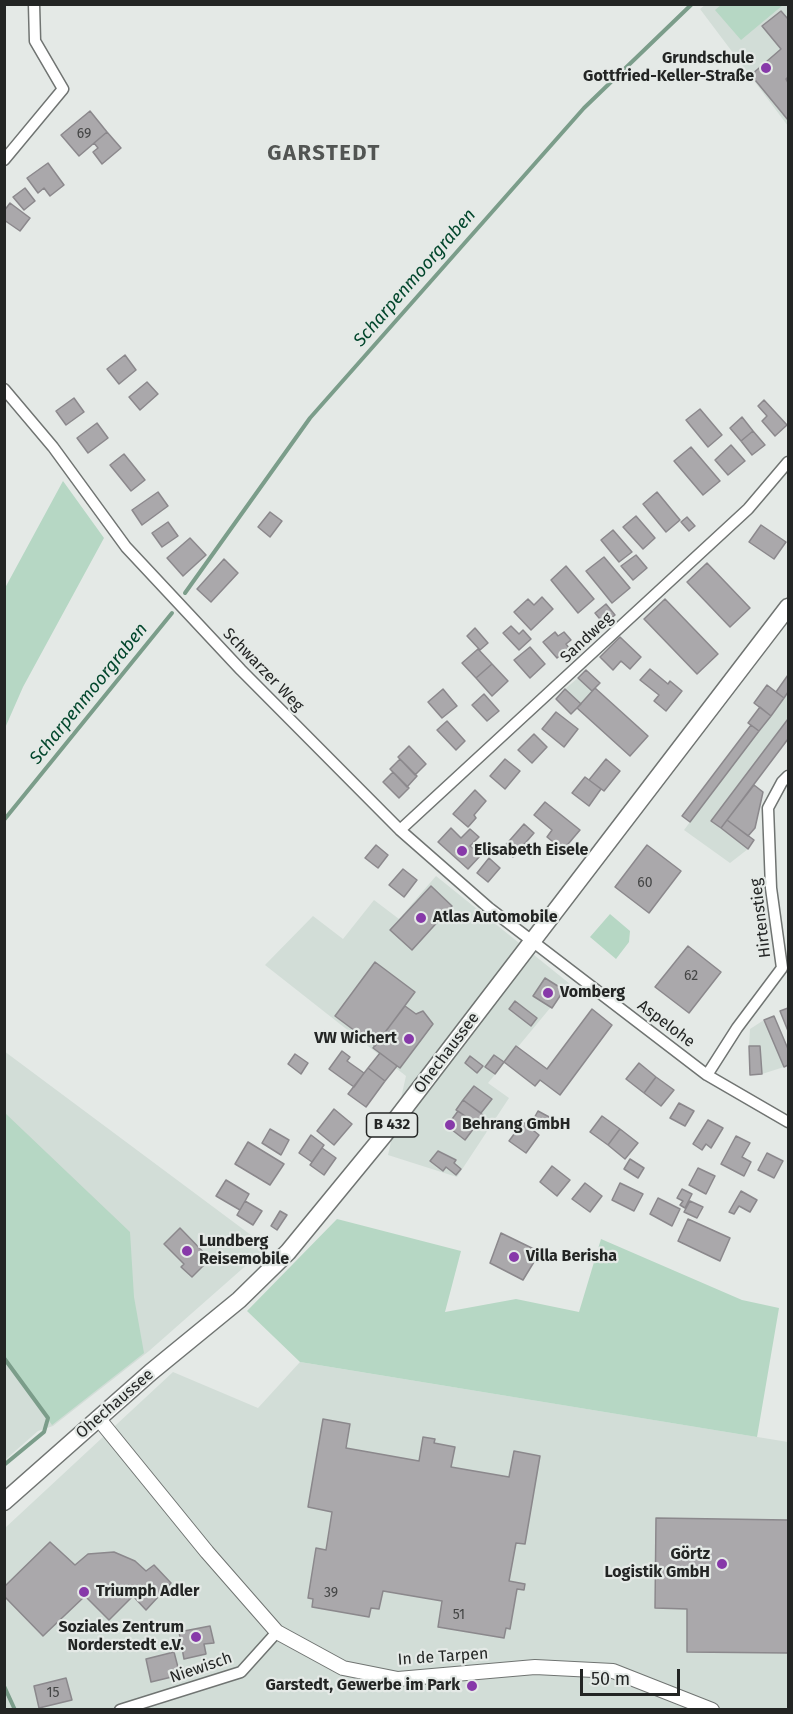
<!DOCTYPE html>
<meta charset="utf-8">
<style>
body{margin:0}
#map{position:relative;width:793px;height:1714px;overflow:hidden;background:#e4e9e6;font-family:"Fira Sans",sans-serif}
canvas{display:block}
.frame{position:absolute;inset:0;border:6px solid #232524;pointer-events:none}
.scale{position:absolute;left:580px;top:1669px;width:100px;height:27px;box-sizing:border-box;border:3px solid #232524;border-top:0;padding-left:8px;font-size:18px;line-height:21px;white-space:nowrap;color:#232524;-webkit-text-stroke:4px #e4e9e6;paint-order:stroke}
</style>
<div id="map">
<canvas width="793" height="1714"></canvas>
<div class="frame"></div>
<div class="scale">50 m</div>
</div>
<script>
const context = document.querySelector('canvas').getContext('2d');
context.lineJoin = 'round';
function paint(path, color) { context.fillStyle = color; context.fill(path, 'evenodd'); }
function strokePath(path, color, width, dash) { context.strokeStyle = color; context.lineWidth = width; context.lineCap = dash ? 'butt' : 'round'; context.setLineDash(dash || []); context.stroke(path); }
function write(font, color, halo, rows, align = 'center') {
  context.font = font + ' "Fira Sans",sans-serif'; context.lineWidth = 4.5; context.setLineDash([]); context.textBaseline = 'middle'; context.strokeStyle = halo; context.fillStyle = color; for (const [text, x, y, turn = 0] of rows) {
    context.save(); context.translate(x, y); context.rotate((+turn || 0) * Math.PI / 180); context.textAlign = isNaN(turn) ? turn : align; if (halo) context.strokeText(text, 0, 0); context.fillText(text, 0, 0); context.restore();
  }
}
const built = new Path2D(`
 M705,5H788V126L700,9Z
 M578,678L592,691L581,704L565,689Z
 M788,692V719L711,821L748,849L730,863L684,830Z
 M436,876L570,984L488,1083L509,1098L457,1177L388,1155L406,1076L265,965L313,916L343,939L374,900L399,919Z
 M764,1020L784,1067L762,1074L760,1046H749L750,1029Z
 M4,1051L267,1247L149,1351L53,1426L38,1431L5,1460Z
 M300,1362L788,1442V1709L5,1710V1528L173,1372L258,1408Z`);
const green = new Path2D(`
 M721,5V4L783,5L741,40L715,10Z
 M63,481L104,538L23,687L5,728V588Z
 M610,914L630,931L629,942L616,959L590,937Z
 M5,1113L130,1232L134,1297L144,1353L52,1425L5,1358Z
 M337,1219L461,1251L445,1312L516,1299L579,1312L601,1239L742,1300L779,1308L757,1437L300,1362L247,1311Z`);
const stream = new Path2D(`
 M185,593L310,418L584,108L692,4
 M4,820L172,613
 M4,1358L48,1418L44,1432L4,1465
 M4,1686L15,1710`);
const building = new Path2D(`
 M781,11L788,19V77L786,79L788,83V120L751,75L781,49L762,26Z
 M90,111L107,132L79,156L61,135Z
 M107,132L121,148L102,164L93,152L98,148L94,143Z
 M48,163L64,185L50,196L44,188L38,193L27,178Z
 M25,188L35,201L24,210L13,197Z
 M10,203L30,218L20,231L4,220V211Z
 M125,355L136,370L119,384L107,369Z
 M147,382L158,394L140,410L129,397Z
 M74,398L84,412L66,425L56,411Z
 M764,400L787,425L775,436L762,421L767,416L758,406Z
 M700,409L722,435L708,447L686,420Z
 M742,417L753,431L741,441L730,428Z
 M97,423L108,438L88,453L77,438Z
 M753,431L765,445L752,455L741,441Z
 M731,445L745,461L728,475L715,460Z
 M691,447L720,481L703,495L674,461Z
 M124,454L145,480L131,491L110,465Z
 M158,492L168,506L142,525L132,510Z
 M657,492L680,520L666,532L643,504Z
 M270,512L282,521L270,537L258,527Z
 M636,516L655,538L643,549L623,527Z
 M687,517L695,526L689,531L681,522Z
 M168,522L178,536L162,547L152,533Z
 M761,525L786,542L774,559L749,542Z
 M613,530L632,552L619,562L601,540Z
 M190,538L206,555L183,576L167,558Z
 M636,555L647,568L633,580L621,566Z
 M604,557L630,588L612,603L586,571Z
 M224,559L238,573L211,602L197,589Z
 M707,563L750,608L730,627L687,582Z
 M566,566L594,599L578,613L551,580Z
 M542,597L553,609L531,630L514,612L528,599L534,605Z
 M665,599L718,654L697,674L644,619Z
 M606,604L615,615L604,624L595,613Z
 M511,626L519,634L523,630L531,639L519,650L503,633Z
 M475,628L488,643L480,650L467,636Z
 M555,632L558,636L564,632L571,640L566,644L569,648L557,658L543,642Z
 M620,637L641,657L630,669L621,661L613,670L600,657Z
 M530,647L545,664L530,678L514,660Z
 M478,649L492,664L476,678L462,663Z
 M492,664L508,681L492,696L476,678Z
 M650,669L668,684L670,681L682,691L666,711L654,701L659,695L640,680Z
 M586,670L600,683L592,691L578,678Z
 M788,675V692L784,698L776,692Z
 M767,685L784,698L771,716L754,703Z
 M595,688L648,736L630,756L577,708Z
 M443,689L457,706L442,718L428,702Z
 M565,689L581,704L571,714L556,699Z
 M484,694L499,711L487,721L472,705Z
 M760,707L771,716L759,731L748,723Z
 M556,712L578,729L564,747L542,729Z
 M788,719V739L721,828L711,821Z
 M447,721L465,741L456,750L437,730Z
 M751,725L759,731L690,822L682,816Z
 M534,734L547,747L532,763L518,750Z
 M409,746L426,764L415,775L398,757Z
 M400,759L417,776L407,787L390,769Z
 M505,759L520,771L505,789L490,776Z
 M606,759L620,771L604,791L589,780Z
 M393,772L409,788L399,798L383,782Z
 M585,777L601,789L589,806L572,793Z
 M754,785L763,792L755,828L748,836L727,820Z
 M475,790L486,801L474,815L476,818L468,827L453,814Z
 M545,802L580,830L563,850L547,837L552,830L534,815Z
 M727,820L754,840L748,849L721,828Z
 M524,824L534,833L513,857L503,848Z
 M451,828L461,838L470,829L479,837L470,846L481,855L468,869L438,842Z
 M376,845L388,855L378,868L365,858Z
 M647,845L681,871L649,913L615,887Z
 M489,858L500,868L488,882L477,873Z
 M403,869L417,880L404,897L389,885Z
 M431,886L452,906L412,950L390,930Z
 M688,946L721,972L689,1013L655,987Z
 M375,962L415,992L375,1046L335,1016Z
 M545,978L564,990L552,1008L533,996Z
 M515,1001L537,1018L531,1026L509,1009Z
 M405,1006L416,1014L423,1011L433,1024L400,1068L373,1048Z
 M788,1008V1031L780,1011Z
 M592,1009L612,1025L560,1095L540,1080L535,1086L504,1062L516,1046L547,1069Z
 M774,1016L788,1049V1065L784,1067L764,1020Z
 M749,1046H760L762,1074L750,1075Z
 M342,1051L350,1057L347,1061L364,1073L354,1087L329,1069Z
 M380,1053L397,1066L385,1081L368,1068Z
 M295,1054L308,1063L301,1074L288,1064Z
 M494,1055L504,1062L495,1074L485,1067Z
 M470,1056L483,1066L477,1073L465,1063Z
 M639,1063L656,1077L644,1093L626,1079Z
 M368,1068L385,1081L366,1107L348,1094Z
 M656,1077L674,1090L661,1106L644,1093Z
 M474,1086L492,1099L481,1113L463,1100Z
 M463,1100L483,1115L477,1124L456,1110Z
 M679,1103L694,1111L685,1126L670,1118Z
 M334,1109L352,1124L334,1145L317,1131Z
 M458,1111L477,1124L465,1140L447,1126Z
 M538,1111L551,1118L544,1130L532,1122Z
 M602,1116L620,1129L608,1145L590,1132Z
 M708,1120L723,1128L711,1148L706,1144L702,1150L693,1144Z
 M523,1122L539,1135L526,1153L509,1141Z
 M270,1129L289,1140L281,1155L262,1143Z
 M620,1129L638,1143L625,1159L608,1145Z
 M311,1135L324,1145L312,1162L299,1153Z
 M736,1136L750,1143L742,1157L751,1162L744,1176L721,1164Z
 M248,1142L284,1164L270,1185L235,1164Z
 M322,1148L336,1158L324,1175L310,1165Z
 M438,1151L456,1160L454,1163L461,1169L456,1175L446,1167L443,1171L430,1161Z
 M767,1153L783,1161L774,1178L758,1170Z
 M630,1159L644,1168L638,1178L624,1169Z
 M552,1166L570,1180L557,1196L540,1182Z
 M698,1168L715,1176L706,1194L689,1185Z
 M226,1180L249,1194L240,1210L216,1196Z
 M585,1183L602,1196L590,1212L572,1199Z
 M620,1183L643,1194L634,1211L612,1200Z
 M682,1189L692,1194L685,1208L680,1205L683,1201L677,1198Z
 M741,1191L757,1200L750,1212L739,1206L734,1214L729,1212Z
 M658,1198L680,1209L672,1226L650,1214Z
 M245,1201L262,1211L253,1225L237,1215Z
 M690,1201L703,1207L697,1218L684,1212Z
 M280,1211L287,1215L277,1230L271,1226Z
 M688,1219L730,1238L720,1261L678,1241Z
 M180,1228L210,1259L192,1277L181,1267L184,1264L164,1244Z
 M501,1233L540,1252L523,1280L490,1263Z
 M323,1419L350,1424L346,1448L419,1461L423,1437L435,1439L434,1443L455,1447L451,1467L509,1477L514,1451L540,1456L525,1544L516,1543L509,1581L525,1584L524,1590L517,1589L510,1629L506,1628L504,1638L438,1627L442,1601L383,1591L379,1609L371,1608L369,1617L312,1607L313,1599L308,1598L316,1548L326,1550L332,1512L308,1507Z
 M656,1518L788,1520V1653L687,1652V1609L655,1608Z
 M50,1542L75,1565L88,1554L114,1552L135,1561L146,1571L154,1565L171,1583L146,1610L133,1596L109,1620L85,1596L43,1636L4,1596V1587Z
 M210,1626L214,1643L204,1644L206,1654L184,1659L179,1632Z
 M174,1652L180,1675L151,1682L146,1659Z
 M66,1678L72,1700L39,1708L34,1686Z`);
const minor = new Path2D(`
 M4,160L63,89L35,41L34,4
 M4,389L53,447L126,547L241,670L400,830L489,908L707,1075L788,1122
 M400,830L748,509L788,462
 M707,1075L737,1028L782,968L771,888L768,808L782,782L788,776
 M120,1710L241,1672L277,1632`);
const tertiary = new Path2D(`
 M98,1418L207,1552L277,1632L343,1668L398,1679L535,1667L613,1671L712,1710`);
const primary = new Path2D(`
 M4,1502L151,1372L239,1300L288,1252L384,1135L788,607`);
const markers = [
 [766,68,6,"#8739a9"],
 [462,851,6,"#8739a9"],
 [421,918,6,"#8739a9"],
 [548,993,6,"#8739a9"],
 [409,1039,6,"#8739a9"],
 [450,1125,6,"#8739a9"],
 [187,1251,6,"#8739a9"],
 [514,1257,6,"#8739a9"],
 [722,1564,6,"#8739a9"],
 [84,1592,6,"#8739a9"],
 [196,1637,6,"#8739a9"],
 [472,1686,6,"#8739a9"]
];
const numberNames = [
 ["69",84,134],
 ["60",645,883],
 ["62",691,976],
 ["39",331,1593],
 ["51",459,1615],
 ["15",53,1693]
];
const shields = [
 [392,1125,51]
];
const shieldNames = [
 ["B 432",392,1125]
];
const poiNames = [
 ["Grundschule",754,59,"right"],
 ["Gottfried-Keller-Straße",754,77,"right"],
 ["Elisabeth Eisele",474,851],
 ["Atlas Automobile",433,918],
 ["Vomberg",560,993],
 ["VW Wichert",397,1039,"right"],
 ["Behrang GmbH",462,1125],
 ["Lundberg",199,1242],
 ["Reisemobile",199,1260],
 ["Villa Berisha",526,1257],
 ["Görtz",710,1555,"right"],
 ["Logistik GmbH",710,1573,"right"],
 ["Triumph Adler",96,1592],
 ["Soziales Zentrum",184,1628,"right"],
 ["Norderstedt e.V.",184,1646,"right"],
 ["Garstedt, Gewerbe im Park",460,1686,"right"]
];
const streetNames = [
 ["Sandweg",587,638,-43],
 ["Schwarzer Weg",263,670,46],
 ["Hirtenstieg",761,918,-97],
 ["Aspelohe",666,1024,37],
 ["Ohechaussee",447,1053,-53],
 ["Ohechaussee",115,1404,-41],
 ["In de Tarpen",443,1657,-4],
 ["Niewisch",201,1668,-19]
];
const waterNames = [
 ["Scharpenmoorgraben",415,278,-49],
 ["Scharpenmoorgraben",89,694,-51]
];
const districtNames = [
 ["GARSTEDT",324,154]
];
paint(built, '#d2ddd7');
paint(green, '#b6d7c4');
strokePath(stream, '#7b9d8a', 4);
paint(building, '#aaa8ab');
strokePath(building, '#8b888c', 1.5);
strokePath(minor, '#707472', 13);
strokePath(tertiary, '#707472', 16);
strokePath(primary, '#707472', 19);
strokePath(minor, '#fff', 10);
strokePath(tertiary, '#fff', 14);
strokePath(primary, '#fff', 16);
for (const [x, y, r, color] of markers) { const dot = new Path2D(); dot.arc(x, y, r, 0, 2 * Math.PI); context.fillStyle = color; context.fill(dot); strokePath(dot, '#e4e9e6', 2); }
write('14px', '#454646', null, numberNames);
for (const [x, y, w] of shields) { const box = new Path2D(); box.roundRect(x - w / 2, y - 12, w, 24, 4.5); context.fillStyle = '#e4e9e6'; context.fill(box); strokePath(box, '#232524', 1.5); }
write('bold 15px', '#232524', null, shieldNames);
write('bold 16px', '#232524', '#e4e9e6', poiNames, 'left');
write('16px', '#232524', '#e4e9e6', streetNames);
write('italic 18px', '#03472d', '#e4e9e6', waterNames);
context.letterSpacing = '1.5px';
write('bold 22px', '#525553', '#e4e9e6', districtNames);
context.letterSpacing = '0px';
</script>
